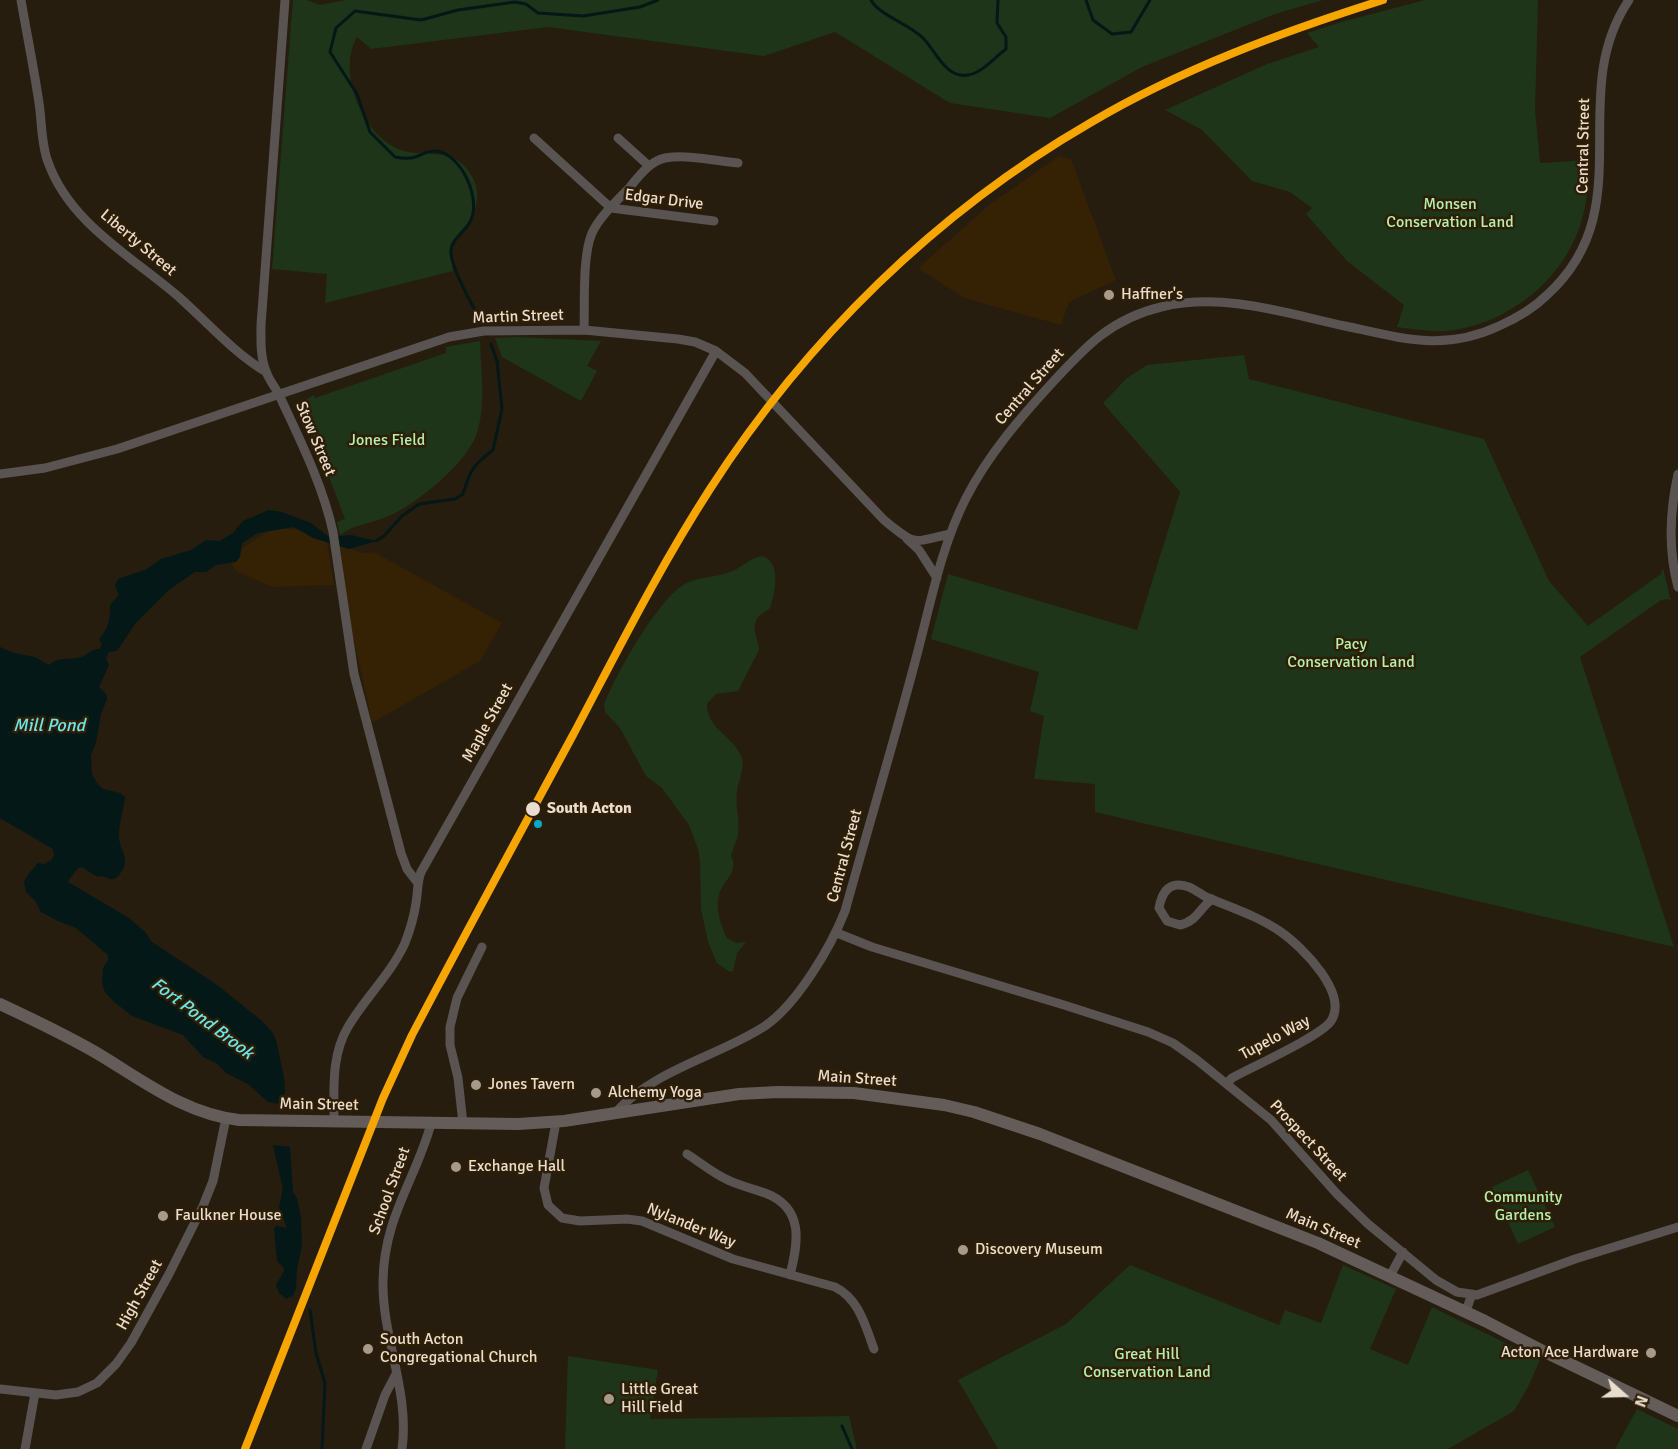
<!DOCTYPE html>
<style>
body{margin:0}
#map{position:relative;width:1678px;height:1449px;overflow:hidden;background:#261d0f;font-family:Signika,sans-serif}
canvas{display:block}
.north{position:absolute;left:1594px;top:1365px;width:60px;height:60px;-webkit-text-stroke:4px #2f1e06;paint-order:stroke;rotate:110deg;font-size:16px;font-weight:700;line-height:24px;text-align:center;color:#e9ddcf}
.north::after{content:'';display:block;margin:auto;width:21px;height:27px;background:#e9ddcf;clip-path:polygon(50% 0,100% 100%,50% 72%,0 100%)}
</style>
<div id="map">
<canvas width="1678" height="1449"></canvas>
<div class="north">N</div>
</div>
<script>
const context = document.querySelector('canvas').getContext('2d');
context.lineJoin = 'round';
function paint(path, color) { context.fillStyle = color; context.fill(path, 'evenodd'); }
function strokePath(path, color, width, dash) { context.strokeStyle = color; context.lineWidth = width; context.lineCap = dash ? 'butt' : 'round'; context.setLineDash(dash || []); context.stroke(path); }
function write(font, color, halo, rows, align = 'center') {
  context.font = font + ' Signika,sans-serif'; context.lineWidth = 5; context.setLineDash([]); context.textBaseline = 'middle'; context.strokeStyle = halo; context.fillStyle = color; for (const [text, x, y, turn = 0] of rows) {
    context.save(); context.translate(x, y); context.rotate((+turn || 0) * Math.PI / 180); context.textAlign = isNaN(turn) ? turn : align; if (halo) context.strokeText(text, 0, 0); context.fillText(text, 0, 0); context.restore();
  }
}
const built = new Path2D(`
 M1059,156L1071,159L1116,280L1069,302L1061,325L964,298L918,268L989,205Z
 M274,527L299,530L327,542L334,585L272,587L236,571L228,558Z
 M340,544L363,553L374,552L502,623L480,661L372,723L351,626Z`);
const green = new Path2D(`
 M293,0H307L320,5L346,0H1323L1275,14L1142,67L1050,118L950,103L835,32L764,56L548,27L371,49L357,37C337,72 361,131 396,148C422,161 455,142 473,178C481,194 477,212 466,225C462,230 457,234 455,240C450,250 451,260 453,271L325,303L327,274L272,269Z
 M1425,0H1538L1535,109L1540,163L1589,160C1589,179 1588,196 1583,215C1568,277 1510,324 1447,331C1431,332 1412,329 1397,327L1404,305L1347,261L1306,214L1312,208L1290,192L1252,181L1202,130L1165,110L1267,64L1319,47L1307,33L1345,21Z
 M517,337L601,341L587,366L597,371L581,401L502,357L495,338Z
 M480,341C481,370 486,405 477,433C467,463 419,502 391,515C374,523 355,524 340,535L337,522L345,519L305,414L299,416L298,404L314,395L315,398L446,353V347Z
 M1244,355L1249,379L1484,439L1549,581L1588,626L1661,574L1663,568L1671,602L1669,599L1661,600L1580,657L1674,947L1095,812V784L1034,779L1044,716L1030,711L1039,672L931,639L948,574L1137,630L1180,492L1103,403L1127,378L1147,365Z
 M762,556C782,562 775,593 770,608C766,612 762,613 758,617C750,628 759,639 759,650L738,691L716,694L707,704C706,728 733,736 741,756C746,767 738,781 737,792C735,806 740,820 738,834C737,841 733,848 731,856C740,871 722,882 719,895C715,908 721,926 727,938L736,943L746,942L737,953L733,971L730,972L717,963L708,942L701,909L700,862L698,849L689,825L662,788L646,776L620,728L605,712L604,705C614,677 659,597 685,584C700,576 715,578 730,572C742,568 749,558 762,556Z
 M1528,1170L1555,1227L1518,1244L1492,1187Z
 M1130,1265L1279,1325L1285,1310L1321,1323L1343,1265L1396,1289L1370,1349L1408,1365L1432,1307L1540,1360L1528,1387L1514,1411L1448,1449H998L958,1380L1066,1324Z
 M568,1356L658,1370L650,1419L849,1416L857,1449H565Z
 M1637,1409L1678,1429V1449H1615Z`);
const water = new Path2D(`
 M269,510L282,512L311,523L329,537L351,535L377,541L349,549L313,538L294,527L258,533L242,543L240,557L236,562L216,565L206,572H195L170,589L135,624L117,651L109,652L106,658L109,665L99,687L106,694L107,699L101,714L96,742L91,755L92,774L97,783L103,789L120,793L125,797C124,809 119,822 119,835C118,850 133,859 119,875C114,882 109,879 103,876L98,877C79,867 82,860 68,882L129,918L146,933L152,942L217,985L262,1021L272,1032L276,1040L284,1077L285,1093L280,1104L268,1102L248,1084L226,1073L216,1063L203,1057L183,1035L132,1016L113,1001L105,992L102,984L103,968L108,960V955L76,928L58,921L41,912L36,902L26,892L24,882L27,876L38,863L45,864L48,861L50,862L54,855L53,849L0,818V647L14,653L35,657L49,665C58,657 65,660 77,658C86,657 90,649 99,649L102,645L99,639C108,630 111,617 110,605L119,595L115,586L118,579L147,569L161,559L191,550L206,540L220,541L233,533L243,521Z
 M273,1145L290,1147L293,1192L297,1198L301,1217L302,1246L297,1269L296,1288L292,1298L290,1296L287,1299L279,1293L276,1285L284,1271V1268L277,1261L274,1228L277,1226L287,1228L279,1207L283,1189Z`);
const stream = new Path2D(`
 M871,0C878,14 910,25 923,38C936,51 946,79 968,75C982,73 995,57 1006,49V37L997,23L998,0
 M1086,0L1093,20L1112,34L1131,32L1150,0
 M481,321C472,305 452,270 451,253C449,241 465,232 470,222C482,200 462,154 436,151C425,150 419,158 409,158C405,159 400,158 395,157L370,132L357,94L330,52L336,28L355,11L421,20L458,10L515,2L526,4L538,13L583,16L640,7L658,0
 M376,541L384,536L402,516L419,504L455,499L463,494C470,470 473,465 493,450L502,409L497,361L491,344
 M310,1310L316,1353L325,1383L322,1449
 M842,1426L852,1449`);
const minor = new Path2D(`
 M21,0C27,35 34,69 39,103C42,122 41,144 48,162C70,224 133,257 180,298C208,323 234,353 266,372
 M285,0L261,325C261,339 260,357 266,371C269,381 277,389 281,399C301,442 323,486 333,532L354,674L401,853L407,869L417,882
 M534,138L611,208
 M618,138L649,166
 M611,208L714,221
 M584,330C585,304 582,256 592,233C600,216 617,201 630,187C639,176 650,161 665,158C688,154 715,161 738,163
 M0,474L45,468L117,449L449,337L484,331L584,330L678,339L695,342L716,351L745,373L884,520C916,546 911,543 950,534
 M1678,474C1670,510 1668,550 1678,587
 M907,539L919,550L937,578
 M1212,899C1199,909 1197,921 1180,925L1167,921L1159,908C1161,897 1165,886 1177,885C1189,884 1197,892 1206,897C1232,908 1258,916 1281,932C1302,947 1349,993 1331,1021C1321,1036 1252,1067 1232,1078L1227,1083
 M837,933L872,947L1064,1005L1148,1032L1173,1043L1197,1060L1271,1120L1337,1194L1368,1224L1436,1280L1457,1292L1477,1295L1575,1259L1678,1227
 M615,1113C655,1069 717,1057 765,1026C797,1004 831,947 845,911C868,828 893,745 915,662C930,607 940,549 966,498C988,455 1020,418 1052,383C1086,346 1111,319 1161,307C1223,292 1285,313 1345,326C1401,338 1444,352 1499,326C1517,318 1533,309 1547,295C1643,208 1564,96 1629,0
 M334,1122C334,1090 331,1055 348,1027C365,998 391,974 405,943C410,930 414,917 416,903C418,892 417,882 421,872L716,351
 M556,1122L544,1188L548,1205L562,1218L580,1221L627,1219L642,1221L733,1259L835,1287C859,1299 865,1325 874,1349
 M463,1124L458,1078L450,1045V1027L457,998L482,947
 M687,1154C701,1163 715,1175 730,1181C741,1186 754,1189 765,1193C805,1208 798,1243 790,1275
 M1390,1276L1403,1252
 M1466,1311L1472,1294
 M0,1389L56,1395L78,1392L97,1383L116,1364L131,1343L169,1274L203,1206L213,1181L226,1118
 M25,1449L35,1393
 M366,1449L385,1395L396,1374
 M402,1449C410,1392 382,1338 383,1281C384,1217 415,1181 431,1124`);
const major = new Path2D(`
 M0,1004C32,1019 64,1034 95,1052C141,1079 184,1114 239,1120L518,1124L564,1121L739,1094L778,1092L854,1093L944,1105L974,1112L1040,1134L1318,1243L1485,1321L1543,1351L1678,1416`);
const rail1 = new Path2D(`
 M245,1449L383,1098L412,1035C465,934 519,835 573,735C617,652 659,568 710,489C806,340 936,212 1090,123C1181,69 1282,32 1383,0`);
const markers = [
 [1109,295,6,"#a59a8c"],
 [533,809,8,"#e9ddcf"],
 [538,824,5,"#00a9ce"],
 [476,1085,6,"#a59a8c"],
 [596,1093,6,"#a59a8c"],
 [456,1167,6,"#a59a8c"],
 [163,1216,6,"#a59a8c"],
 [963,1250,6,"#a59a8c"],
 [368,1349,6,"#a59a8c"],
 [1651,1353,6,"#a59a8c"],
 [609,1399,6,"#a59a8c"]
];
const streetNames = [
 ["Central Street",1584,146,-89],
 ["Edgar Drive",664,200,7],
 ["Liberty Street",138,243,40],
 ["Martin Street",518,317,-2],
 ["Central Street",1030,387,-49],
 ["Stow Street",315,439,67],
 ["Maple Street",488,723,-61],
 ["Central Street",845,856,-75],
 ["Tupelo Way",1275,1038,-28],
 ["Main Street",857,1079,4],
 ["Main Street",319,1105,1],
 ["Prospect Street",1308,1141,47],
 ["School Street",390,1191,-70],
 ["Nylander Way",691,1226,22],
 ["Main Street",1323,1229,23],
 ["High Street",140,1295,-61]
];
const parkNames = [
 ["Monsen",1450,205],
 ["Conservation Land",1450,223],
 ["Jones Field",387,441],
 ["Pacy",1351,645],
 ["Conservation Land",1351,663],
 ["Community",1523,1198],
 ["Gardens",1523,1216],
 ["Great Hill",1147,1355],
 ["Conservation Land",1147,1373]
];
const poiNames = [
 ["Haffner's",1121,295],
 ["Jones Tavern",488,1085],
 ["Alchemy Yoga",608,1093],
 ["Exchange Hall",468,1167],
 ["Faulkner House",175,1216],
 ["Discovery Museum",975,1250],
 ["South Acton",380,1340],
 ["Congregational Church",380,1358],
 ["Acton Ace Hardware",1639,1353,"right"],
 ["Little Great",621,1390],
 ["Hill Field",621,1408]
];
const stopNames = [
 ["South Acton",547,809]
];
const waterNames = [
 ["Mill Pond",49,726],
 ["Fort Pond Brook",202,1019,37]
];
paint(built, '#352104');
paint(green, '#1e3519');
paint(water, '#031817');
strokePath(stream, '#031817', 3);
strokePath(minor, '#595351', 9);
strokePath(major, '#645c59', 12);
strokePath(rail1, '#f7a600', 8);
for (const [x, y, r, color] of markers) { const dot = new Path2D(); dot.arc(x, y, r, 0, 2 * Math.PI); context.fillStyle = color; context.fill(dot); strokePath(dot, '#2f1e06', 2); }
write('16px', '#e9ddcf', '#2f1e06', streetNames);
write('16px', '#b3f0ad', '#2f1e06', parkNames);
write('16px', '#e9ddcf', '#2f1e06', poiNames, 'left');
write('bold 16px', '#e9ddcf', '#2f1e06', stopNames, 'left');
write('italic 18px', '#6be5e8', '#2f1e06', waterNames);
</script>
